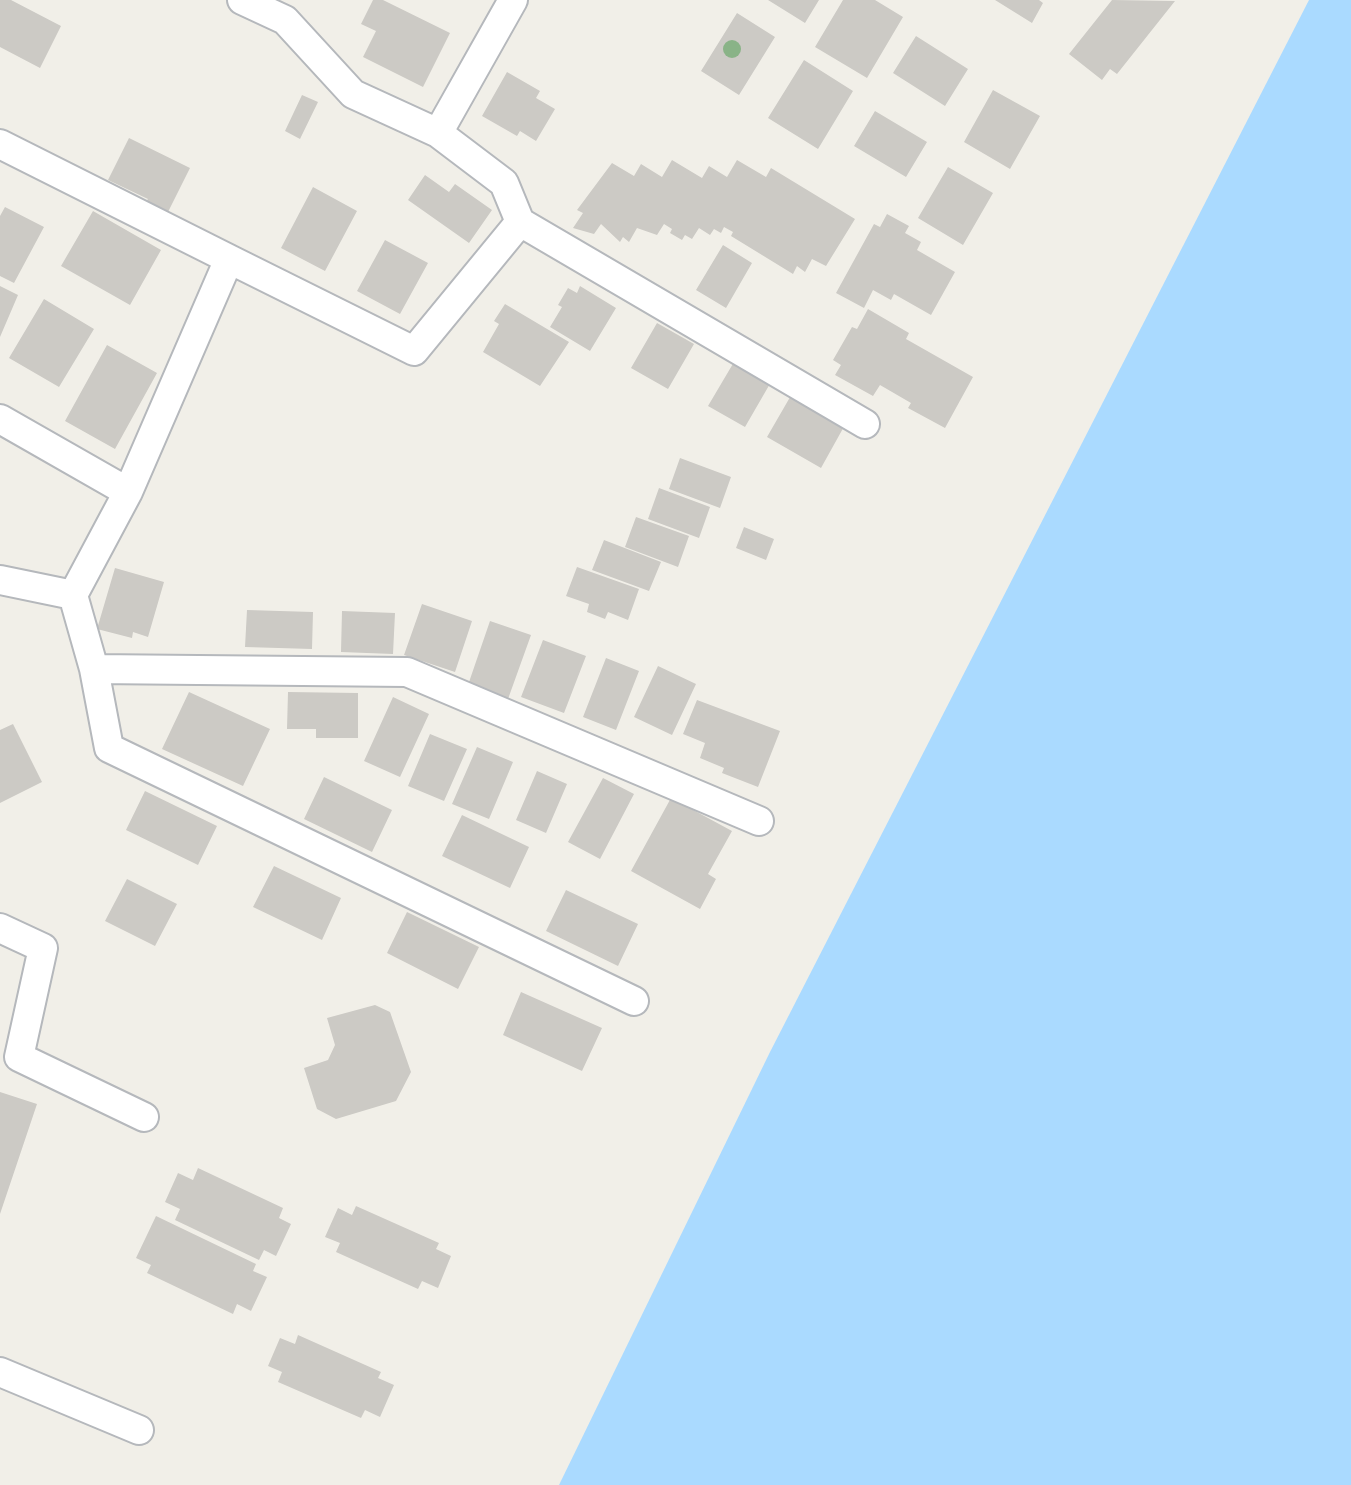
<!DOCTYPE html>
<style>
body{margin:0}
canvas{display:block;background:#f1efe8}
</style>
<canvas width="1351" height="1485"></canvas>
<script>
const context = document.querySelector('canvas').getContext('2d');
context.lineJoin = 'round';
function paint(path, color) { context.fillStyle = color; context.fill(path, 'evenodd'); }
function strokePath(path, color, width, dash) { context.strokeStyle = color; context.lineWidth = width; context.lineCap = dash ? 'butt' : 'round'; context.setLineDash(dash || []); context.stroke(path); }
const water = new Path2D(`
 M1309,0H1351V1485H559L770,1052Z`);
const building = new Path2D(`
 M0,0H11L61,26L40,68L0,47Z
 M373,0H383L450,33L423,87L363,57L376,31L361,24Z
 M768,0H819L805,23Z
 M843,0H875L903,17L867,78L815,47Z
 M995,0H1039L1043,3L1032,23Z
 M1112,0L1175,1L1117,74L1110,69L1102,80L1069,54Z
 M737,13L775,37L739,95L701,71Z
 M916,36L968,69L945,106L893,73Z
 M804,60L853,91L818,149L768,118Z
 M507,72L540,91L536,98L555,109L536,141L520,131L517,136L482,116Z
 M993,90L1040,116L1010,169L964,142Z
 M302,95L318,102L300,139L285,131Z
 M875,111L927,142L906,177L854,146Z
 M129,138L190,168L166,216L144,204L148,199L108,180Z
 M672,160L702,178L709,166L727,177L737,160L766,177L771,168L855,219L826,266L812,259L805,272L797,266L793,274L731,236L733,232L724,227L721,233L714,229L710,235L699,228L692,239L685,235L682,240L670,233L672,229L664,224L657,235L637,228L629,242L623,237L620,242L601,224L594,234L573,228L583,213L577,210L612,163L634,176L641,164L662,177Z
 M948,167L993,193L963,245L918,218Z
 M425,175L449,192L455,184L492,210L469,243L408,200Z
 M313,187L357,211L325,271L281,248Z
 M5,207L44,227L14,283L0,276V216Z
 M93,211L161,250L130,305L61,266Z
 M887,214L909,226L905,233L921,242L917,250L955,272L931,315L894,294L891,300L873,290L864,308L836,293L874,224L880,227Z
 M385,240L428,263L400,314L357,291Z
 M723,245L752,263L726,308L696,290Z
 M0,286L18,295L0,337Z
 M580,286L616,308L590,351L550,327L562,307L558,305L568,288L577,293Z
 M44,299L94,329L59,387L9,358Z
 M505,304L569,342L540,386L483,352L499,324L494,321Z
 M868,309L909,333L906,339L973,377L945,428L908,408L911,403L880,385L873,396L835,375L841,365L833,360L852,327L857,329Z
 M657,323L694,344L668,389L631,368Z
 M107,345L157,373L115,449L65,421Z
 M734,362L771,382L745,427L708,406Z
 M793,392L846,423L821,468L767,437Z
 M680,458L731,477L720,508L669,489Z
 M659,488L710,507L699,538L648,519Z
 M636,517L689,536L678,567L625,547Z
 M744,527L774,539L766,560L736,548Z
 M604,540L661,562L649,591L592,570Z
 M577,567L639,589L628,620L608,612L605,619L587,612L589,604L566,596Z
 M115,568L164,582L148,637L133,632L132,638L97,629Z
 M422,604L472,621L455,672L404,655Z
 M247,610L313,612L312,649L245,647Z
 M342,611L395,613L393,654L341,652Z
 M490,621L531,635L508,699L468,685Z
 M543,640L586,656L564,713L521,697Z
 M606,658L639,671L616,730L583,717Z
 M658,666L696,684L672,735L634,717Z
 M189,692L270,729L243,786L162,749Z
 M288,692L358,693V738H316V729H287Z
 M393,697L429,714L400,777L364,761Z
 M697,700L780,731L758,787L722,773L724,768L700,758L705,743L683,734Z
 M13,724L42,782L0,803V730Z
 M430,734L467,749L444,801L408,786Z
 M477,747L513,762L489,819L452,804Z
 M537,771L567,784L546,833L516,820Z
 M324,777L392,810L372,852L304,819Z
 M603,778L634,794L600,859L568,842Z
 M145,791L217,826L198,865L126,830Z
 M671,798L732,831L708,874L716,879L700,909L631,871Z
 M462,815L529,847L510,888L442,856Z
 M274,866L341,898L322,940L253,907Z
 M127,879L177,904L155,946L105,921Z
 M566,890L638,924L618,966L546,931Z
 M407,912L479,947L458,989L387,953Z
 M521,992L602,1028L582,1071L503,1035Z
 M375,1005L390,1012L411,1072L396,1101L336,1119L317,1109L304,1068L328,1060L335,1045L327,1018Z
 M0,1092L37,1104L0,1214Z
 M198,1168L283,1208L279,1218L291,1224L276,1256L264,1250L259,1260L175,1220L180,1209L165,1202L178,1173L193,1180Z
 M356,1206L439,1243L436,1249L451,1256L438,1288L422,1281L418,1289L336,1252L340,1243L325,1237L338,1208L352,1215Z
 M156,1216L256,1264L253,1271L267,1277L251,1311L237,1304L233,1314L147,1273L151,1265L136,1258Z
 M298,1335L381,1372L378,1378L394,1385L380,1417L365,1410L361,1418L278,1382L282,1372L268,1366L280,1338L295,1344Z`);
const street = new Path2D(`
 M242,0L285,20L353,94L438,133L504,183L520,222
 M438,133L513,0
 M0,144L229,259
 M0,419L128,492
 M0,580L73,595L94,669L407,672L759,821
 M73,595L128,492L229,259L414,351L520,222L865,424
 M94,669L109,748L634,1001
 M0,928L43,948L19,1057L144,1117
 M0,1372L139,1430`);
const trees = [
 [732,49]
];
paint(water, '#aadaff');
paint(building, '#cccac5');
strokePath(street, '#b5b8bc', 32);
strokePath(street, '#fff', 28);
context.fillStyle = '#89b387';
for (const [x, y] of trees) { context.beginPath(); context.arc(x, y, 9, 0, 2 * Math.PI); context.fill(); }
</script>
